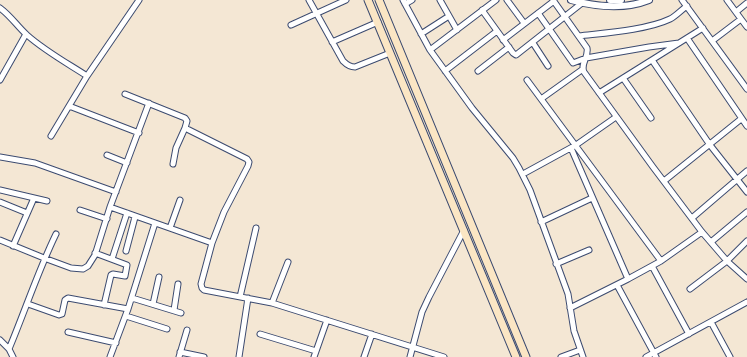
<!DOCTYPE html>
<style>
body{margin:0}
canvas{display:block;background:#f4e7d4}
</style>
<canvas width="747" height="357"></canvas>
<script>
const context = document.querySelector('canvas').getContext('2d');
context.lineJoin = 'round';
function strokePath(path, color, width, dash) { context.strokeStyle = color; context.lineWidth = width; context.lineCap = dash ? 'butt' : 'round'; context.setLineDash(dash || []); context.stroke(path); }
const minor = new Path2D(`
 M309,0L343,61C347,65 350,67 355,67L390,53
 M403,0L430,50L472,108L513,158L519,168L530,190L568,294L574,331L583,357
 M440,0L457,30
 M507,0L524,23
 M553,0L587,48C589,57 580,64 584,72L653,167L702,232L727,261L747,279
 M682,0L747,89
 M727,0L741,19
 M405,4L412,0
 M0,8C11,16 17,26 27,35C45,51 67,63 87,76
 M482,10L513,53L516,55L582,3
 M736,12L747,3
 M538,13L573,63L586,58L649,47L679,43
 M291,25L346,0
 M421,34L449,16
 M579,36C604,33 647,30 670,19C676,16 681,10 687,6
 M687,38L747,126
 M503,40L554,1
 M712,41L741,19L747,27
 M332,42L378,22
 M533,43L548,66
 M430,50L496,0
 M652,60L710,145L747,192
 M445,71L497,31
 M478,71L509,47
 M623,78L651,118
 M0,80L26,34
 M527,80L661,261
 M599,93L703,28
 M125,94L185,118L187,121L185,128L247,159L249,162L248,166L224,212L212,243
 M541,99L583,69
 M69,106L139,133
 M51,136L87,76L139,0
 M571,148L628,279
 M107,155L127,163
 M0,157L35,163L116,192
 M173,164L176,148L185,128
 M523,174L576,145L616,117
 M664,181L741,119
 M0,190L47,201
 M0,202L27,213
 M110,207L212,243L201,284L202,288L204,290L272,303L444,357
 M80,210L107,219
 M692,218L747,171
 M541,222L592,198
 M170,228L180,200
 M0,240L44,258L71,268L83,269L88,266L95,255L110,207L149,103
 M711,242L747,212
 M13,246L34,198
 M126,251L135,217
 M95,253L127,265L125,276L113,274L111,275L104,305
 M112,259L127,213
 M556,264L589,250
 M652,266L689,334
 M617,285L656,357
 M690,289L727,261L747,241
 M240,297L256,228
 M132,298L181,313
 M272,303L288,262
 M28,304L59,315L62,314L65,300L68,298L128,309
 M153,304L159,277
 M570,308L628,279L661,261L702,232
 M174,310L178,284
 M126,316L167,329
 M711,322L730,357
 M68,332L116,343
 M260,334L316,351
 M0,340L9,349L13,357
 M9,349C25,311 38,271 56,234
 M180,352L204,357
 M110,357L128,309L155,223
 M179,357L187,330
 M239,357L248,298
 M314,357L327,320
 M364,357L372,334
 M410,357L422,312L429,297L464,230
 M561,357L580,350
 M646,357L747,302`);
const tertiary = new Path2D(`
 M571,0C597,7 624,10 649,0
 M610,0H621`);
const secondary = new Path2D(`
 M368,0L516,357
 M379,0L526,357`);
strokePath(minor, '#3c4b70', 7);
strokePath(tertiary, '#3c4b70', 8);
strokePath(secondary, '#3c4b70', 9);
strokePath(minor, '#fff', 5);
strokePath(tertiary, '#fff', 6);
strokePath(secondary, '#fbe6c4', 7);
</script>
